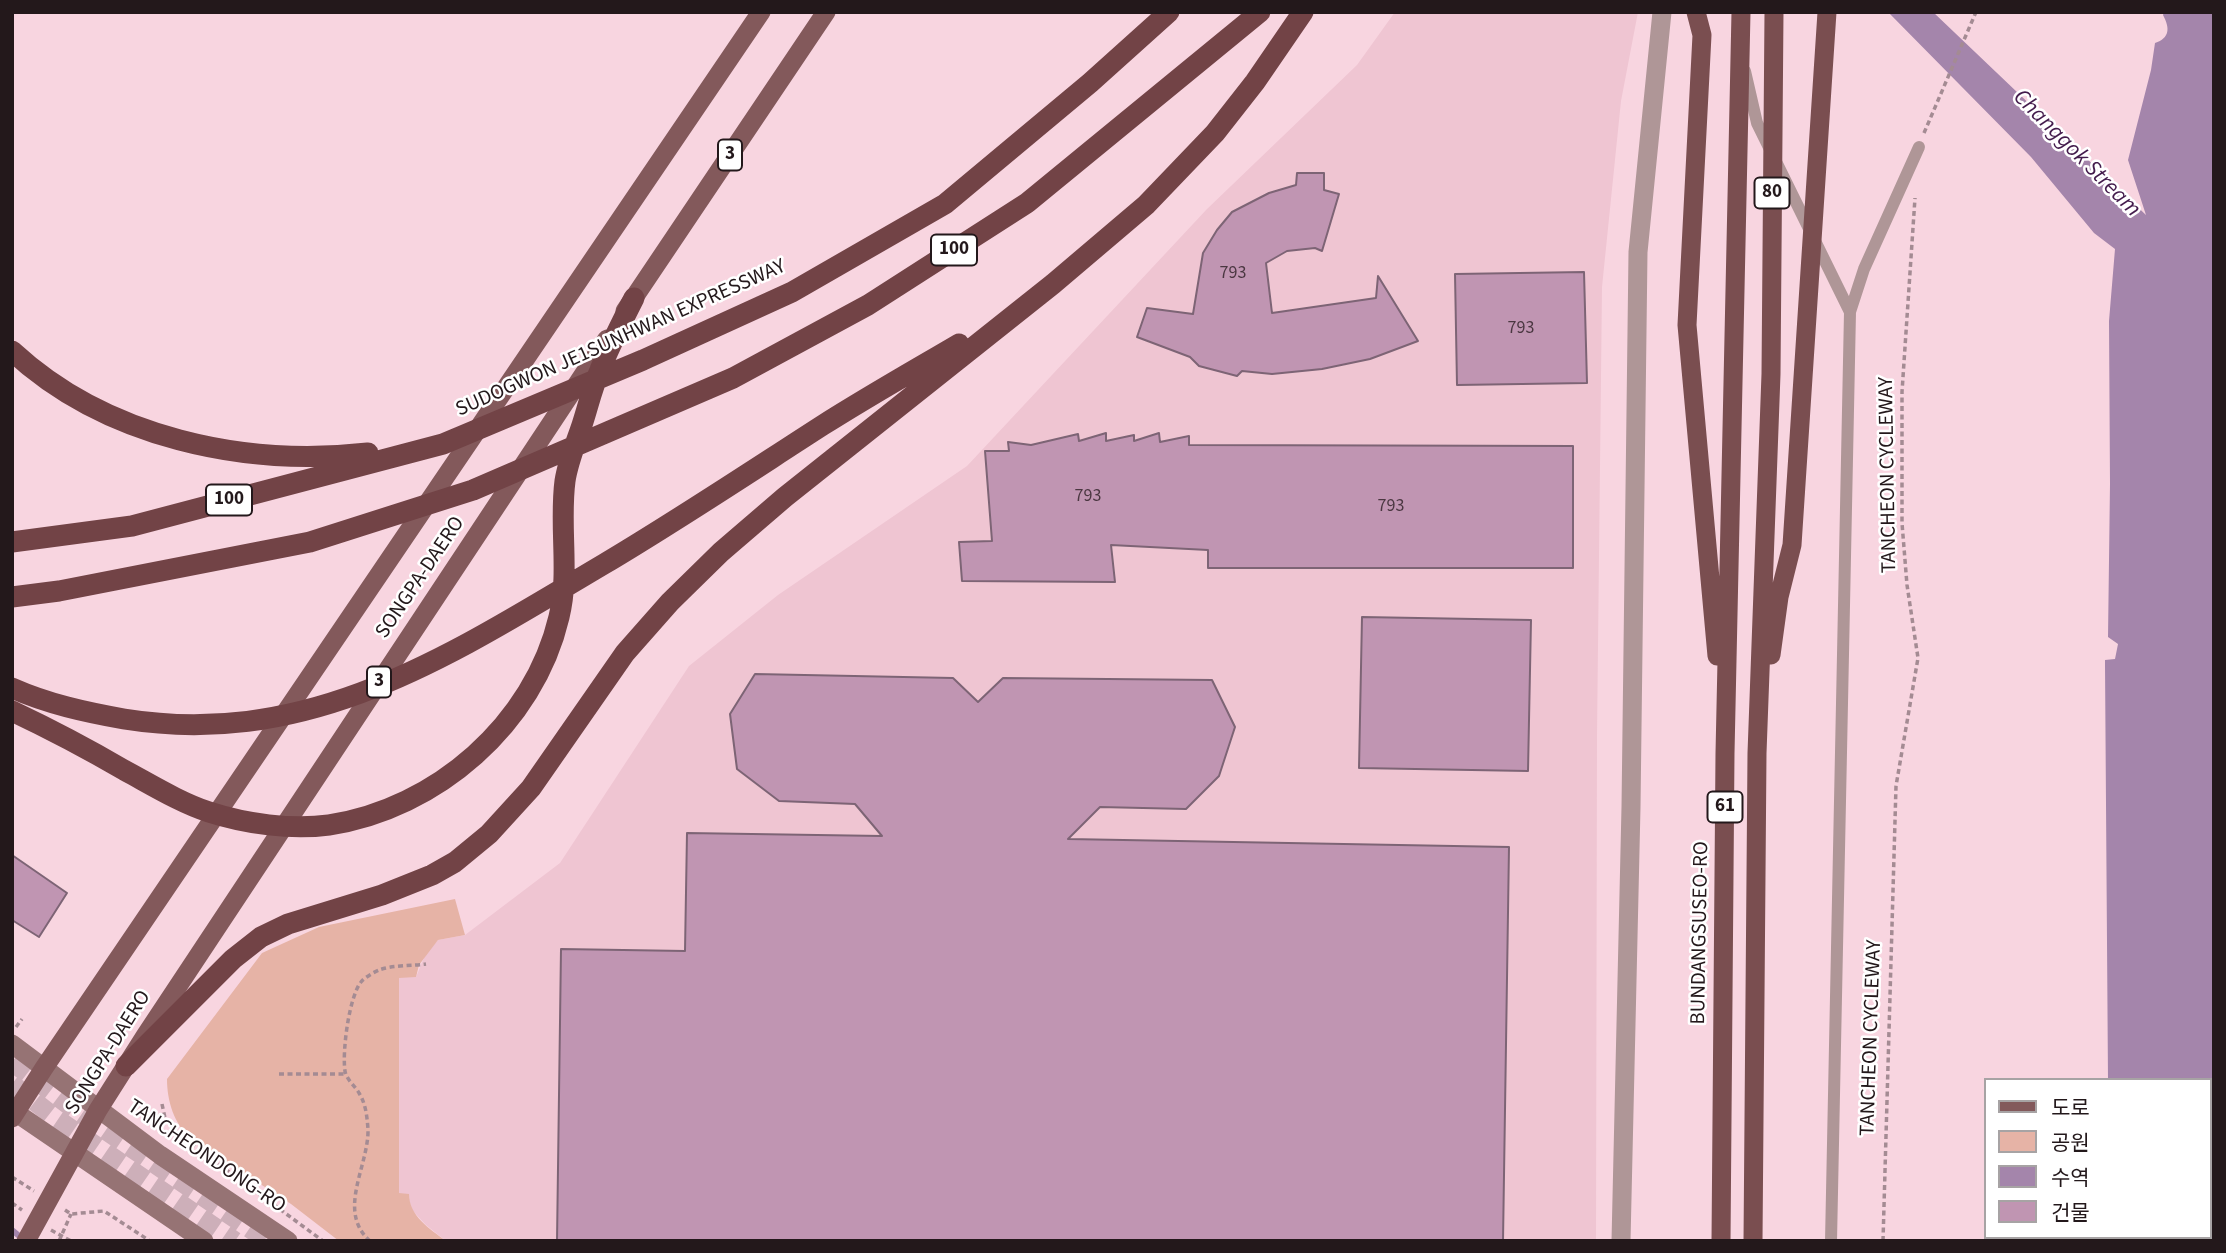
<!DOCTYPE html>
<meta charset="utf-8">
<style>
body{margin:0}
#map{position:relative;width:2226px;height:1253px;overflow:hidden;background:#f8d5e0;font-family:"Source Sans 3","Noto Sans KR",sans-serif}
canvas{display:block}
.frame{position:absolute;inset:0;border:14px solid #23181b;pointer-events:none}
.legend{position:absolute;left:1984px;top:1078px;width:228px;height:161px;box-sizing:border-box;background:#fff;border:2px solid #a7a3a4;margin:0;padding:9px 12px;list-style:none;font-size:21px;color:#23181b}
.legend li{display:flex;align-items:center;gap:14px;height:35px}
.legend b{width:35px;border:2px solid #a7a3a4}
</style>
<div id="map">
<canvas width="2226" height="1253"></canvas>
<div class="frame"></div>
<ul class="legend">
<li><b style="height:9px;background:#83595b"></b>도로</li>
<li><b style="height:19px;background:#e6b3a6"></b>공원</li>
<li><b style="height:19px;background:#a485ab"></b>수역</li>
<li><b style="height:19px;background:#c095b2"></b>건물</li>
</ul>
</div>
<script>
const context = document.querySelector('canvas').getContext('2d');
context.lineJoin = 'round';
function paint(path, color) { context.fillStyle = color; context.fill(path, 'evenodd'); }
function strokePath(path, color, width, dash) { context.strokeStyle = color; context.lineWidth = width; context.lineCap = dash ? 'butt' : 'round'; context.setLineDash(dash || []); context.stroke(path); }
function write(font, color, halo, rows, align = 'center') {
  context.font = font + ' "Source Sans 3",sans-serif'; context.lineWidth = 5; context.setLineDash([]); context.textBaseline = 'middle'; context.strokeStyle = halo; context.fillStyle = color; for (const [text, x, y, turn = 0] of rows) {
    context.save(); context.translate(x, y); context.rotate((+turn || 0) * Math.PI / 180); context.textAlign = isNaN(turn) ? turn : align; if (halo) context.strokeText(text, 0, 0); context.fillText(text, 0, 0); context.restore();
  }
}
const built = new Path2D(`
 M1395,12H1638L1621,101L1602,287L1597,735L1596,1241H446L426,1225L412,1210L409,1200L399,1193V977H416L426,953L438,940L465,935L560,863L689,666L778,595L967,466L1207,209L1357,65Z`);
const green = new Path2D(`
 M455,899L465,935L438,940L419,965L416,977L399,978V1193L409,1194C409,1216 430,1229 446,1241H339L291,1204L191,1139C174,1124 167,1101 167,1079L262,953L319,927Z`);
const water = new Path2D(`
 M1888,12H1933L2146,215L2128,160L2151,70L2155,43C2170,38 2170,28 2163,15L2164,12H2214V1241H2107V1237H2210V1080H2108L2105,665V660L2115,659L2118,644L2108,637L2110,484L2109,321L2115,249L2094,233L2031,157Z`);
const stream = new Path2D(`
 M12,1230L24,1240`);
const building = new Path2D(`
 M1297,173H1324V190L1339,194L1322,251L1315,248L1287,251L1266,263L1272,313L1376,298L1378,276L1418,341L1370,359L1322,369L1272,374L1242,371L1237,376L1199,366L1190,357L1137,337L1147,308L1193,314L1203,253L1217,230L1232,212L1269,193L1296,185Z
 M1584,272L1587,383L1457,385L1455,274Z
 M1106,433V441L1134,435V441L1159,433L1160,442L1189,436V445L1573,446V568H1208V550L1111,545L1115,582L962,581L959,542L992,541L985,451H1009L1008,442L1031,445L1078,434L1079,441Z
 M1362,617L1531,620L1528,771L1359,768Z
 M755,674L953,678L978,702L1003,678L1212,680L1235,727L1219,776L1186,809L1100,807L1068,839L1509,847L1503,1241H557L561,949L685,951L687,833L882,836L855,804L779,801L737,769L730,714Z
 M12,855L67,893L39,937L12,920Z`);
const secondaryTunnel = new Path2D(`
 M12,1062L71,1107L268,1241
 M12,1084L57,1119L235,1241`);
const path = new Path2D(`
 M1924,133L1976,12
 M16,1027L22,1019
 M279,1074H345
 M162,1104L165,1118L179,1135L323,1241
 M12,1177L34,1191
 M12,1203L22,1210
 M65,1210L71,1214L104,1211L150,1241
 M51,1230L71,1241
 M59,1241L71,1214
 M370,1241C336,1211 369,1166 368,1129C367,1117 366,1104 359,1093C355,1086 346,1079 345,1071C342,1052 349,997 361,982C364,978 374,972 379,970C392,965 412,966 426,964
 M1883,1241L1896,786L1918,658L1907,585L1902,523V392L1915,198`);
const service = new Path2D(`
 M1745,71L1757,123L1850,312L1831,1241
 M1850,312L1864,269L1919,147`);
const minor = new Path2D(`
 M1621,1241L1631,807L1638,252L1662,12`);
const secondary = new Path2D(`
 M12,1044L160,1155L288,1241
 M12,1110L204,1241`);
const primary = new Path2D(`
 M625,311L826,12
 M12,1118L44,1068L761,12
 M26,1241L98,1110L145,1036L607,339`);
const trunk = new Path2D(`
 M1696,12L1702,35L1687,325L1717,656
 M1771,655L1779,597L1792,545L1827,12
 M1721,1241L1725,753L1741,12
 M1753,1241L1757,753L1771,374L1774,12`);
const motorway = new Path2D(`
 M12,351C106,438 245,467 368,453
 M12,542L132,526L443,444L643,360L792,292L945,204L1090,83L1169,12
 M12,597L59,591L310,542L473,490L733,378L868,305L1027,203L1260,12
 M12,688C48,704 85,712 124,719C311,749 452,654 604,564C678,520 750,472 823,425C867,397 913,371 959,344
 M12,711C50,729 88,749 124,770C152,785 179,802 209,812C246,824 291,830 329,825C436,809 534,724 559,617C570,573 559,526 565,481C568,461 576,443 582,425C588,407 592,388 600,370C610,345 622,322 634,298
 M126,1066L233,959L261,937L288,924L382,895L432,875L455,862L489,834L531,788L625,653L670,602L721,552L785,497L1053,284L1146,205L1215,133L1255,82L1303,12`);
const numberNames = [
 ["793",1233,274],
 ["793",1521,329],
 ["793",1088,497],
 ["793",1391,507]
];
const shields = [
 [730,155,24],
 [1772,193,35],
 [954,250,46],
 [229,500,46],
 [379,682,24],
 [1725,807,35]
];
const shieldNames = [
 ["3",730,155],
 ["80",1772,193],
 ["100",954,250],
 ["100",229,500],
 ["3",379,682],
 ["61",1725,807]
];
const streetNames = [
 ["SUDOGWON JE1SUNHWAN EXPRESSWAY",621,339,-24],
 ["TANCHEON CYCLEWAY",1889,475,-91],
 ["SONGPA-DAERO",421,578,-56],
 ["BUNDANGSUSEO-RO",1701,933,-89],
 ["TANCHEON CYCLEWAY",1872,1038,-88],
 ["SONGPA-DAERO",109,1053,-58],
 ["TANCHEONDONG-RO",206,1157,34]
];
const waterNames = [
 ["Changgok Stream",2076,154,45]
];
paint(built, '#efc5d2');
paint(green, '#e6b3a6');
paint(water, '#a485ab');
strokePath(stream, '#a485ab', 6);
paint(building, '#c095b2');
strokePath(building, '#7d6475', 2);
strokePath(secondaryTunnel, '#cdafb9', 19, [19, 10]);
strokePath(path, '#a48b93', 3.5, [5, 3.5]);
strokePath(service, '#af9697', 12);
strokePath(minor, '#af9697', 19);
strokePath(secondary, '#967374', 19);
strokePath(primary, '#83595b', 19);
strokePath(trunk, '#7a4e50', 19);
strokePath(motorway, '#724346', 21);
write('18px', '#4a3741', null, numberNames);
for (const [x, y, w] of shields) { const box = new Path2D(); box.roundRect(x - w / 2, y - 15.5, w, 31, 5); context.fillStyle = '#fff'; context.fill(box); strokePath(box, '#23181b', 2); }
write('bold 19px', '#23181b', null, shieldNames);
write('21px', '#23181b', '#fff', streetNames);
write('italic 23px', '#431b4c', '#fff', waterNames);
</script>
